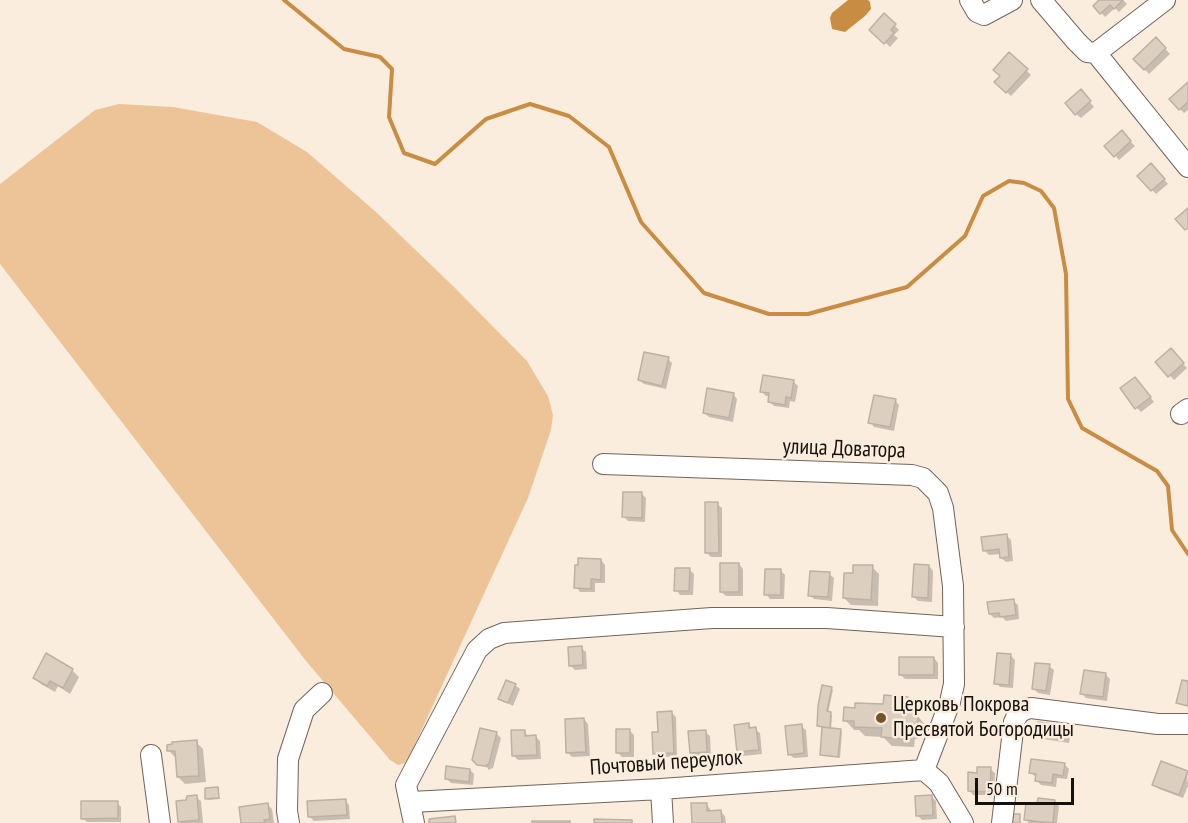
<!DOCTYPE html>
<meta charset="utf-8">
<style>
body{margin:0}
#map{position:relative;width:1188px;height:823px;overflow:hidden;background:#fbedde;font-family:"PT Sans Narrow",sans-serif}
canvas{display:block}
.scale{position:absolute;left:975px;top:778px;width:99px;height:27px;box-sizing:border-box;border:3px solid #15110c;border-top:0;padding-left:8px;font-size:18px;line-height:21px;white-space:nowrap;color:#15110c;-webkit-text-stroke:4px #fbedde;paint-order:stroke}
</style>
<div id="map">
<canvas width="1188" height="823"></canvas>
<div class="scale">50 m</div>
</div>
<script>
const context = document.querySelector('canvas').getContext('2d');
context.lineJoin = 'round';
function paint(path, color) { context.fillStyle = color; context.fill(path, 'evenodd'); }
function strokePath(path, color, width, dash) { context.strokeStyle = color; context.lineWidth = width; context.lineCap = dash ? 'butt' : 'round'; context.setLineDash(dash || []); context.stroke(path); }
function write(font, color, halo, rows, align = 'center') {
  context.font = font + ' "PT Sans Narrow",sans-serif'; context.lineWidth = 5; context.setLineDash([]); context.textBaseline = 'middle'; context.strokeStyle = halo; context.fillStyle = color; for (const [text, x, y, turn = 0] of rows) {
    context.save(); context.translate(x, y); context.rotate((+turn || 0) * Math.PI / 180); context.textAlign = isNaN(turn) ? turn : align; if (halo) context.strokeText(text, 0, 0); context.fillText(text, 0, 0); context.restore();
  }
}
const green = new Path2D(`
 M119,104L173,107L257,122L307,152L376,212L453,286L527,361L548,396L553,415L551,430L528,498L411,753L405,763L398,765L390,760L306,661L0,264V184L95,110Z`);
const water = new Path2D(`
 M848,0H868L870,2L871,9L865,16L845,32L832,29L830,18L832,13Z`);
const shadow = new Path2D(`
 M1101,0H1123L1127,4L1119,12L1115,8L1105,17L1095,6Z
 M884,15L899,30L894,35L898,38L890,47L871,29Z
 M1156,39L1170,54L1149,74L1135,59Z
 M1009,54L1031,75L1011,96L996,82L1001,77Z
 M1188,84V110L1184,113L1180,109Z
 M1085,96L1094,107L1081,118L1076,114Z
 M1122,133L1135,146L1119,160L1107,146Z
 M1151,165L1168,184L1156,194L1139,176Z
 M1175,355L1187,368L1174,380L1157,362Z
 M668,359L672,363L666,389L644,384L639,380Z
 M794,382L798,386L795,402L790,401L789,408L774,406L769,401L770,396H766L761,391Z
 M1140,383L1154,402L1141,412L1137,408Z
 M733,394L737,399L733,422L709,417L704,413Z
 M895,400L899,405L894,431L874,427L870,422Z
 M642,494L646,498L645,522L628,521L624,517Z
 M717,504L722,508V557H711L707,553Z
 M1007,536L1011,540L1013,561L1006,562L1001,558V554L989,555L984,550Z
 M601,560L605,565V583H595V592H580L576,587Z
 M739,564L743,569V596H726L721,592Z
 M929,566L933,571L932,602L918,601L914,597Z
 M872,567L879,574L878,606L851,605L844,598L854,575Z
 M689,569L694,574L693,595H680L676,590Z
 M781,571L785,575L784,599H770L766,594Z
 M829,574L834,578L832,601L814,599L810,595Z
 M1013,601L1018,605L1019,619L1006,621L1002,617L994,618L990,614Z
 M581,648L586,652L587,669L575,670L570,665Z
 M1011,656L1015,660L1013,688L1000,687L996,683Z
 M934,658L938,663V679H905L900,674Z
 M1049,666L1054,670L1050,695L1038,693L1033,688Z
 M72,670L79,677L70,694L58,686L55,692L41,684L34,677Z
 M1106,675L1110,679L1107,701L1086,698L1082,694Z
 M515,685L520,689L513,706L500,699Z
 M831,688L833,690L828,713L832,715L831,730L842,732L840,758L821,754L824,728L818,726Z
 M907,698L917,708L916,714L927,727L925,734L918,737V739H915L914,747L892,746L883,737L865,736L859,730H854L845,720L856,709L885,706Z
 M672,713L676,717L677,757H659L654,753L659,734Z
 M584,719L588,724L590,756L572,757L568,753Z
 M748,725L760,733L762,754L743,756L739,751Z
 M801,726L806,730L808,757L794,758L789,754Z
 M1067,728L1071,732L1069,743L1043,739L1038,734Z
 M524,731L529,737H536L540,741L541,759L518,760L514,756Z
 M630,731L634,735V757H622L618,753Z
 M705,732L710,736L711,756L696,757L691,752Z
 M496,733L501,738L493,768L488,770V768L476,763Z
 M196,742L203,749L206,782L185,784L178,777L176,758L169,751Z
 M1064,764L1069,769L1067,779L1057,778L1056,787L1041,785L1037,781V778L1031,773Z
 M990,769L995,773L994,795H973L969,790L978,774Z
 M470,770L474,774L473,785L451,783L447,779Z
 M1187,773L1188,786L1183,798L1159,789L1154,785Z
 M217,789L220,799L209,800L207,799Z
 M931,796L936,801L937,819L922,820L918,816Z
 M196,797L201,801L203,823H181L179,821Z
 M345,800L349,805L350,819L314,821L310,817Z
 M1055,802L1059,806L1057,823H1029L1026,820L1038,805Z
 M117,803L121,807V822H87L82,818Z
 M706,804L710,809L711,812H721L725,816L726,823H693Z
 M268,805L272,809L274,823H242Z`);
const stream = new Path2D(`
 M284,0L344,49L380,57L392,69L389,117L404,153L435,164L486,119L530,104L569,116L609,147L641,222L704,293L769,314H808L907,287L965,236L983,196L1009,181L1024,183L1041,191L1054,208L1066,274L1068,399L1082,428L1157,471L1168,486L1172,530L1188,554`);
const building = new Path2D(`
 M1099,0H1123L1114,9L1110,5L1100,14L1093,6Z
 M884,13L896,24L891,30L894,33L884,44L869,30Z
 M1156,37L1166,48L1144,70L1133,59Z
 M1009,52L1028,69L1006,93L994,82L1000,76L993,70Z
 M1188,82V102L1179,110L1169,99Z
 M1081,89L1091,101L1075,115L1065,103Z
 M1122,130L1131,141L1114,157L1104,146Z
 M1151,163L1165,179L1151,191L1137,176Z
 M1188,208V228L1185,230L1175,219Z
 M1171,348L1184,363L1168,377L1155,362Z
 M644,352L669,357L662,386L638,380Z
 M763,375L794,380L791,398L786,397L785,405L768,402L769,393L760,392Z
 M1135,377L1151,397L1135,409L1120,388Z
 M707,388L734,393L729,418L703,413Z
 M874,395L896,399L890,427L868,423Z
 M623,492H642V518L622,517Z
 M705,502H718L719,553H705Z
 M1007,534L1009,557L1000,558L999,549L983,551L981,537Z
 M578,558L601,559V580L591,579V589L574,588L575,565H578Z
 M720,563H739V592H720Z
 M914,564L929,565L928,598L912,597Z
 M853,565H873L871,600L843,598L844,573H853Z
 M675,568H690L689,591H674Z
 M765,569H781V595H764Z
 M810,571L830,572L828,597L808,596Z
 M1014,599L1016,615L1000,617L999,613L989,614L987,602Z
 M582,646L583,665L569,666L568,647Z
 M46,653L73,669L63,688L50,681L47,686L33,678Z
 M997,653L1011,654L1009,685L994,684Z
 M899,657H934V675H899Z
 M1035,663L1050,664L1046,691L1032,689Z
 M1084,670L1106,673L1103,697L1080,694Z
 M506,680L516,684L508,703L498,699Z
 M1182,680L1188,681V706L1176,703Z
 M822,685L832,687L827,711L831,712L830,728L817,726L818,706Z
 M884,695L908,697L907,706H911V708L917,712L918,721L916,724L909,727V730H906L905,739L881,737L882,728L854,727V721H843L844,707L855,708V703L883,704Z
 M672,711L674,753L653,754L652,732H658L657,712Z
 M584,718L586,752L566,753L565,719Z
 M1038,722L1067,726L1065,739L1037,735Z
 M749,723V728L756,727L759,750L737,752L734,725Z
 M802,724L804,753L788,755L785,726Z
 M822,727L841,729L838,757L820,755Z
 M480,728L497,732L489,764L485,766L477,765L472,760Z
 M616,729H630V753H616Z
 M511,730H525V736L536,735L537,755L512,756Z
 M706,730L707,752L690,753L688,731Z
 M197,740L199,776L177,777L175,751H167V745L172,744V742Z
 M1031,759L1065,763L1063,776L1053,774L1052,783L1035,781L1036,774L1029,773Z
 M1161,761L1188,771L1179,795L1152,785Z
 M446,766L470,769L469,782L445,779Z
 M977,767H991L990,792L968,791V772L977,773Z
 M218,787L219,798L205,799V788Z
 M197,795L199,820L178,822L176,801L186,800L187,796Z
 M932,795L933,815L916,816L915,796Z
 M1038,798L1055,800L1053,823L1024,820L1026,803L1037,804Z
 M346,799L347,815L308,817L307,801Z
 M81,801H118V818L81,819Z
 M268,803L270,819L264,820L265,823H241L239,807Z
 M691,803H707V811L721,810L722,823H692Z
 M1010,814H1020V823H1009Z
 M455,816L456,823H429V819Z
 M594,819L632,820V823H594Z
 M532,821H570V823H532Z`);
const minor = new Path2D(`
 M970,0L977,12L984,15L1012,0
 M1041,0L1076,41L1087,52L1096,53L1188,167
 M1096,53L1165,0
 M1181,414L1188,409
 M603,464L912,475L923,478L938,493L943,508L953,586L954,684L950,702L924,770
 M151,755L160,823
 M924,770L939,783L963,823
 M661,789L663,823
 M411,802L661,789L924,770
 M289,823L287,811L288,759L304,710L322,693
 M414,823L406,785L477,650L489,639L504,633L712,618H827L954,627
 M1002,823L1014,722C1018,713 1021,710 1031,708L1158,724H1188`);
const markers = [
 [881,718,6,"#75532b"]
];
const streetNames = [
 ["улица Доватора",844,449,2],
 ["Почтовый переулок",666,763,-4]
];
const poiNames = [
 ["Церковь Покрова",893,705],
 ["Пресвятой Богородицы",893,730]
];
paint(green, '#edc497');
paint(water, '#c88c42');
paint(shadow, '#0003');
strokePath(stream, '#c88c42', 4);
paint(building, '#dccfc0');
strokePath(building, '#beb1a3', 1.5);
strokePath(minor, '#716559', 22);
strokePath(minor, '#fff', 20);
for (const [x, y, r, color] of markers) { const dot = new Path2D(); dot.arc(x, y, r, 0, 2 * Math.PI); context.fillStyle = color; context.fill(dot); strokePath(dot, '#fbedde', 2); }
write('22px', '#15110c', '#fbedde', streetNames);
write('22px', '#15110c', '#fbedde', poiNames, 'left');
</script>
